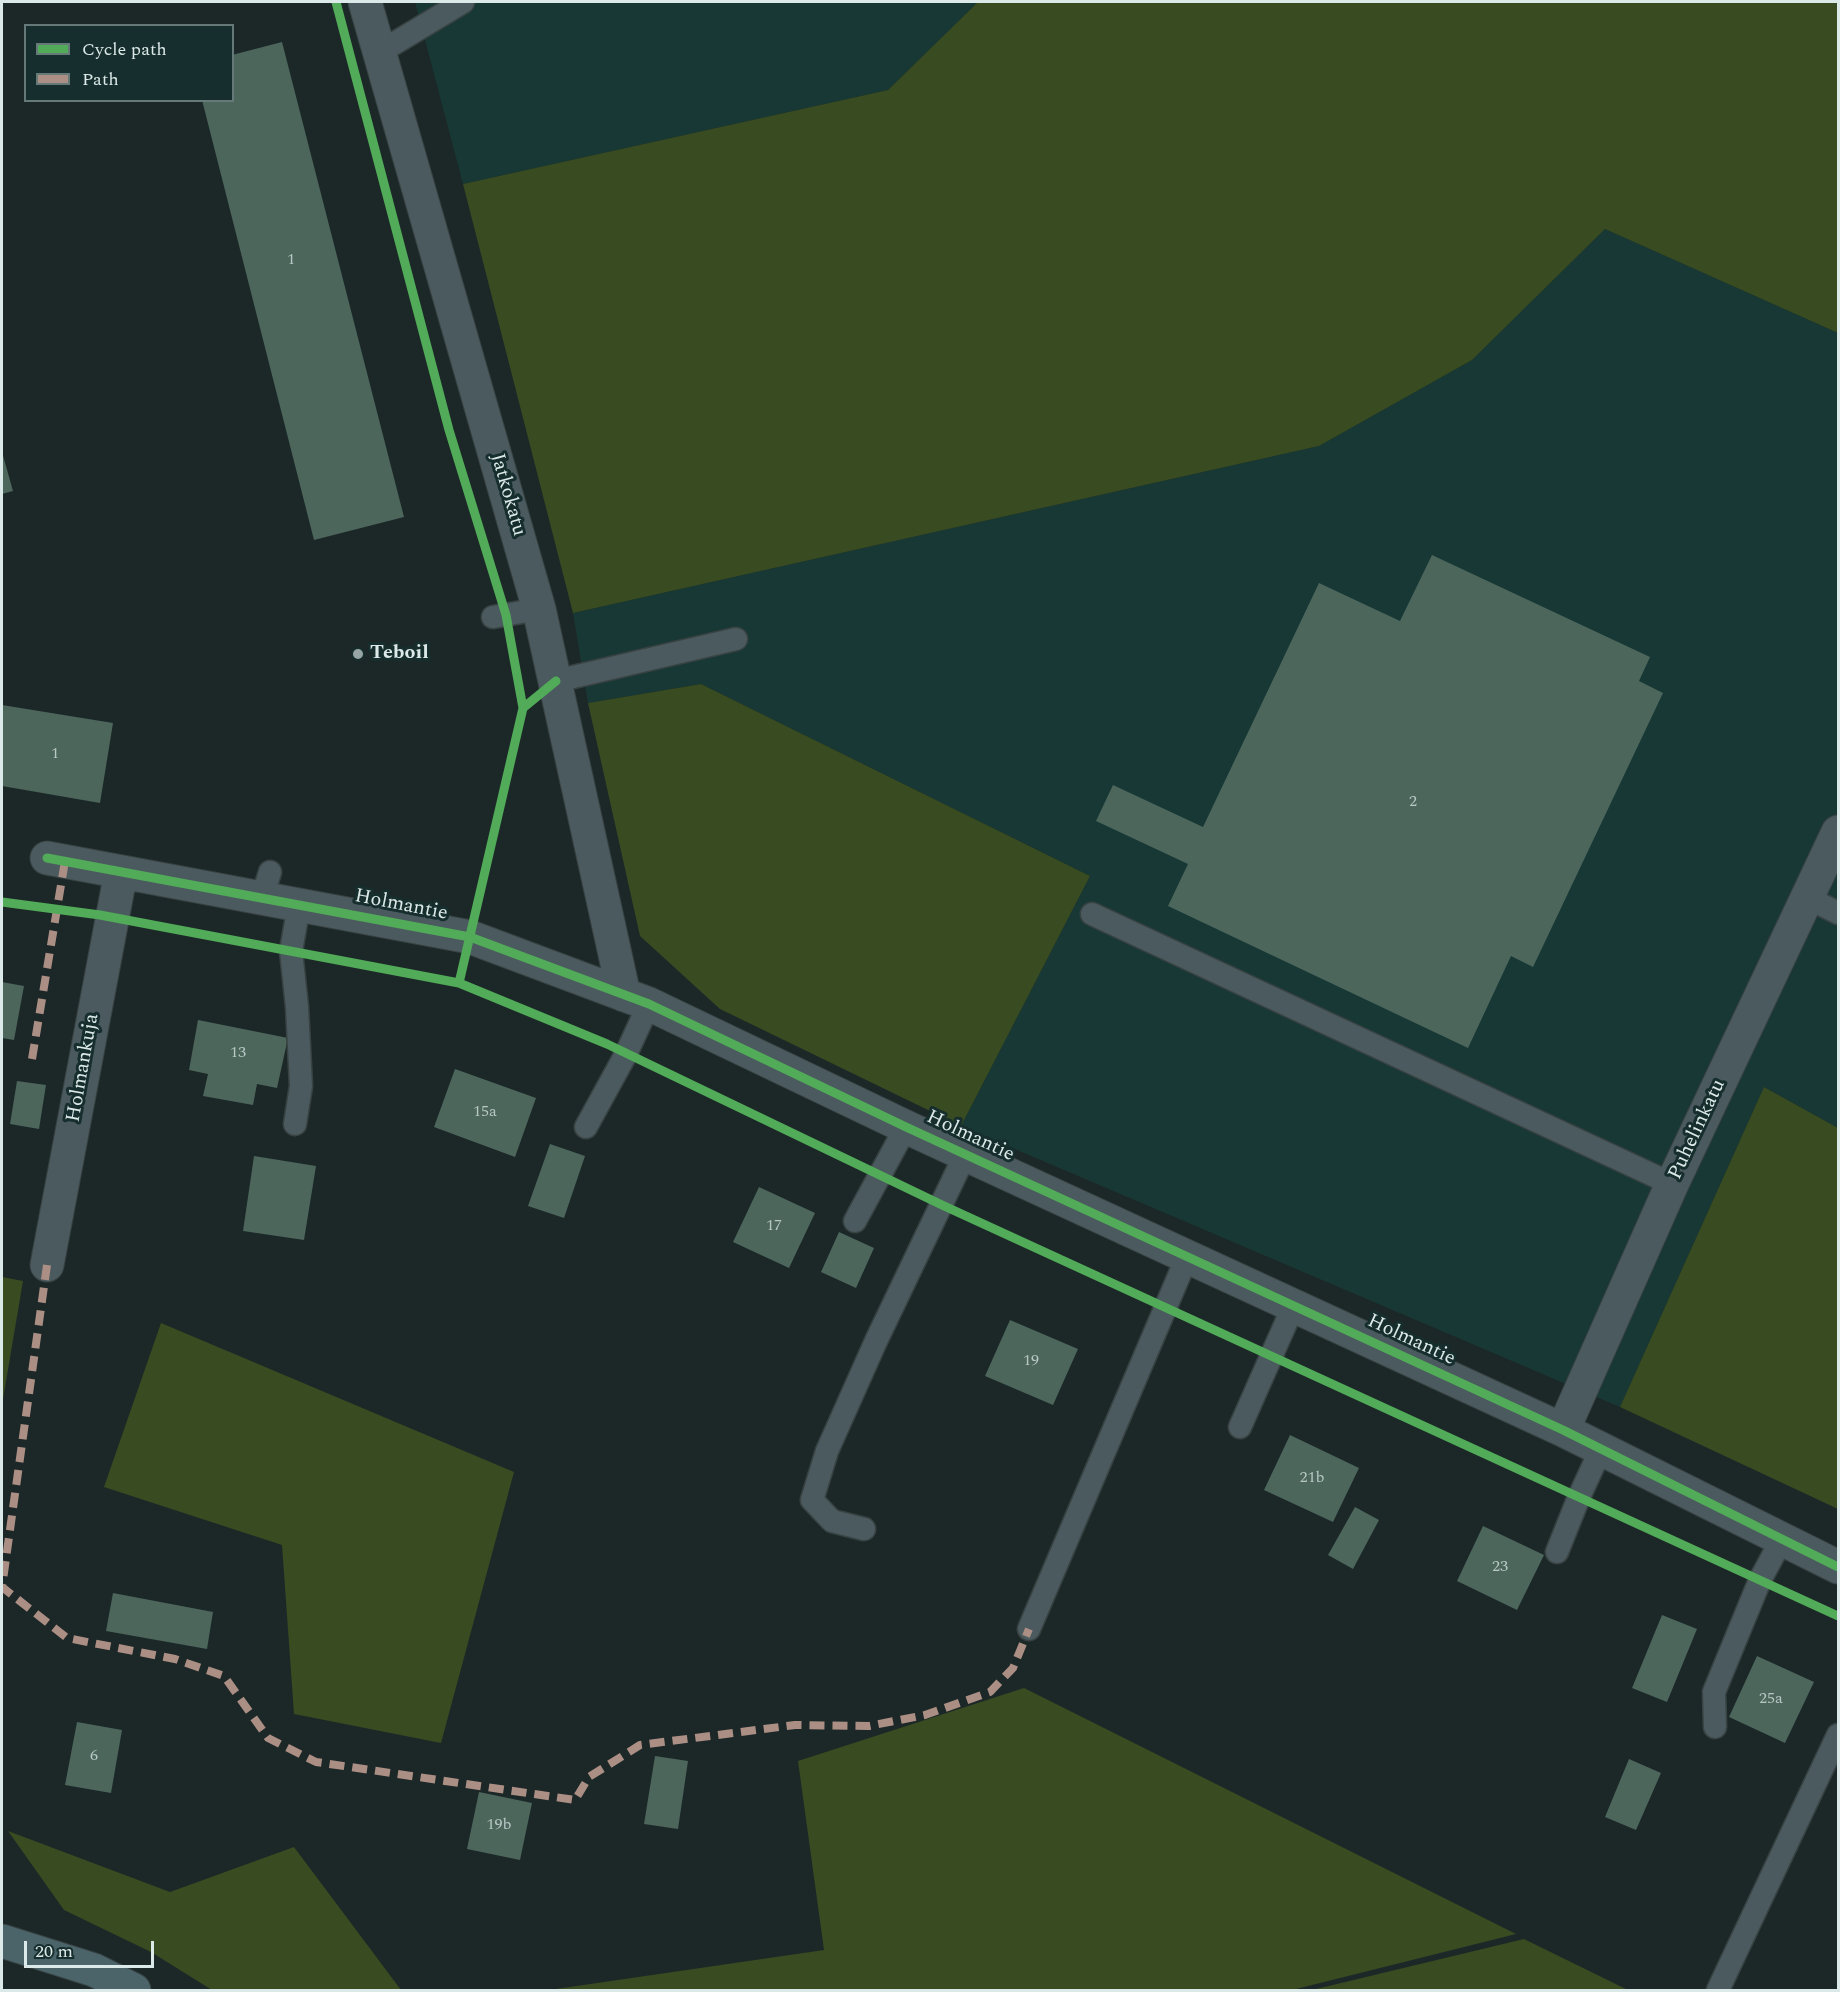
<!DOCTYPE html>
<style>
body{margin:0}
#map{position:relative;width:1840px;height:1992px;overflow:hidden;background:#1c2828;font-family:Spectral,serif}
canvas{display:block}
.frame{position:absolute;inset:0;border:3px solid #dbe9e8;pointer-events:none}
.legend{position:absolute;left:24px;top:24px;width:210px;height:78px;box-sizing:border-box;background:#162e2d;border:2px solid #657978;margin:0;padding:8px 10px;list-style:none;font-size:18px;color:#dbe9e8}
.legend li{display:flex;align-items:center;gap:12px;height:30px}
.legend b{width:30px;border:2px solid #657978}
.scale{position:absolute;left:24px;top:1941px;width:130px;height:27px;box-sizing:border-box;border:3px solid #dbe9e8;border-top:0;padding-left:8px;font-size:18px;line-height:21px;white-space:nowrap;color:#dbe9e8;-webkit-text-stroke:4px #162e2d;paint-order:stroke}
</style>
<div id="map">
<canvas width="1840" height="1992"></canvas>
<div class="frame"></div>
<ul class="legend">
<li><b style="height:8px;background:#51ab58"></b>Cycle path</li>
<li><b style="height:8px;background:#ac8f84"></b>Path</li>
</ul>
<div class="scale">20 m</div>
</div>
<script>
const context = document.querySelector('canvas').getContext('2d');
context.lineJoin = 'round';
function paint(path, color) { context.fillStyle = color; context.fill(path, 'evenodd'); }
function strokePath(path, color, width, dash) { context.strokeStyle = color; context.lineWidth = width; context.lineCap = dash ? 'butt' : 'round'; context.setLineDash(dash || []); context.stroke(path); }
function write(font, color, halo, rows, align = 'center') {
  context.font = font + ' Spectral,serif'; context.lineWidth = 6; context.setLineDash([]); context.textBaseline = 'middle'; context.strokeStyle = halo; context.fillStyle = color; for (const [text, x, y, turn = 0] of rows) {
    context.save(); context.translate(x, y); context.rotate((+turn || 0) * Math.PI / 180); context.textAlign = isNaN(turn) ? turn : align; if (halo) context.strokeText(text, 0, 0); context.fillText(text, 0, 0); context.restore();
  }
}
const built = new Path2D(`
 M415,2H978L888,90L463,184Z
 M1605,229L1838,333V1128L1764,1087L1620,1407L961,1126L1090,876L701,684L588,703L573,613L1319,446L1472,360Z`);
const green = new Path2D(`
 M978,2H1838V333L1605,229L1472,360L1319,446L573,613L463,184L888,90Z
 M701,684L1090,876L961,1126L720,1009L640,936L588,703Z
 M1764,1087L1838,1128V1509L1620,1407Z
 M2,1277L23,1281L2,1405Z
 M161,1323L514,1472L441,1743L294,1714L282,1545L104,1487Z
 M1024,1688L1516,1934L1292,1990H549L824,1950L798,1761Z
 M8,1831L170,1892L294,1847L401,1990H212L151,1952L64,1910Z
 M1524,1939L1628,1990H1312Z`);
const building = new Path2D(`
 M282,42L404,517L314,540L202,100H232V55Z
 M2,452L13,491L2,494Z
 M1432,555L1650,657L1639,681L1663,693L1533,967L1511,956L1468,1048L1168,906L1188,864L1096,821L1113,785L1203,827L1319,583L1400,621Z
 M2,705L113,723L100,803L2,786Z
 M2,982L24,986L14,1040L2,1038Z
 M198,1020L288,1038L277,1088L257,1084L253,1105L203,1096L208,1074L189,1070Z
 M455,1069L536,1098L515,1157L434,1127Z
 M17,1081L46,1085L39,1129L10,1124Z
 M550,1144L585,1156L564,1218L528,1206Z
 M254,1156L316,1166L304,1240L243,1231Z
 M759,1187L815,1213L789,1268L733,1242Z
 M839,1232L874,1248L856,1288L821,1272Z
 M1010,1320L1078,1349L1053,1405L985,1376Z
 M1290,1435L1359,1468L1333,1522L1264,1490Z
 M1355,1507L1379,1520L1353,1569L1328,1555Z
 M1483,1526L1544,1555L1517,1610L1457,1581Z
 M113,1593L213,1612L207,1649L106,1631Z
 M1662,1615L1697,1629L1667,1702L1632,1688Z
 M1757,1656L1814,1682L1785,1743L1729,1717Z
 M77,1722L122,1730L111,1793L65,1785Z
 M655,1756L688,1761L678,1829L644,1824Z
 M1629,1759L1661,1773L1636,1830L1605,1817Z
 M479,1792L532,1803L520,1860L467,1849Z`);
const service = new Path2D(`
 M380,52L463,2
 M493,617L539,609
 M556,681L736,639
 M262,898L270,872
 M1808,898L1838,913
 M1092,914L1672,1184
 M295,1124L301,1086L297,1007L291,951L299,905
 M586,1127L626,1054L649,1004
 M855,1221L906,1127
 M1240,1427L1293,1307
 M864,1529L832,1521L812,1500L827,1451L876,1341L965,1155
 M1557,1552L1579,1497L1601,1449
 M1029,1629L1187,1257
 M1715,1727L1714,1692L1760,1580L1782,1539
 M1718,1990L1838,1735`);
const minor = new Path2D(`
 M365,2L539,609L624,995
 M47,858L470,937L649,1004L906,1127L1563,1430L1838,1567
 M47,1265L121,872
 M1563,1430L1672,1184L1838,832`);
const trunk = new Path2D(`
 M2,1941L94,1970L134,1990`);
const quiet = new Path2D(`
 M32,1059L65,861
 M47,1265L2,1587L67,1638L175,1659L224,1676L268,1738L316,1762L575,1800L589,1777L640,1745L795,1725L869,1726L925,1715L990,1692L1013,1668L1029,1629`);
const cycleway = new Path2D(`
 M336,2L449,430L506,615L523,708
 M47,858L470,937L649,1004L906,1127L1563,1430L1838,1567
 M2,902L100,915L459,983L607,1044L942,1205L1838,1616
 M459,983L523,708L556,681`);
const markers = [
 [358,654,6,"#98a5a5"]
];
const numberNames = [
 ["1",291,261],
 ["1",55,755],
 ["2",1413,803],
 ["13",238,1054],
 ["15a",485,1113],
 ["17",774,1227],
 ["19",1031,1362],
 ["21b",1312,1479],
 ["23",1500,1568],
 ["25a",1771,1700],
 ["6",94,1757],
 ["19b",499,1826]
];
const streetNames = [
 ["Jatkokatu",507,495,74],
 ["Holmantie",401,906,11],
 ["Holmankuja",84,1068,-80],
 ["Puhelinkatu",1698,1130,-65],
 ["Holmantie",970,1137,25],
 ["Holmantie",1411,1341,25]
];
const poiNames = [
 ["Teboil",370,654]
];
paint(built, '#183835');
paint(green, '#384b21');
paint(building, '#4c665c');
strokePath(service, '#384242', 25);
strokePath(minor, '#384242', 35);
strokePath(trunk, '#384242', 35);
strokePath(service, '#4b5a5f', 22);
strokePath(minor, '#4b5a5f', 33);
strokePath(trunk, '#4a646a', 33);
strokePath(quiet, '#ac8f84', 8, [15, 8]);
strokePath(cycleway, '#51ab58', 9);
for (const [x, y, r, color] of markers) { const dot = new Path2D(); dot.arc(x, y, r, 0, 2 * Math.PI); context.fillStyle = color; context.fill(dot); strokePath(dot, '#162e2d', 2); }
write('16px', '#b7c8c5', null, numberNames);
write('20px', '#dbe9e8', '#162e2d', streetNames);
write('bold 20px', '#dbe9e8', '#162e2d', poiNames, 'left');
</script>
